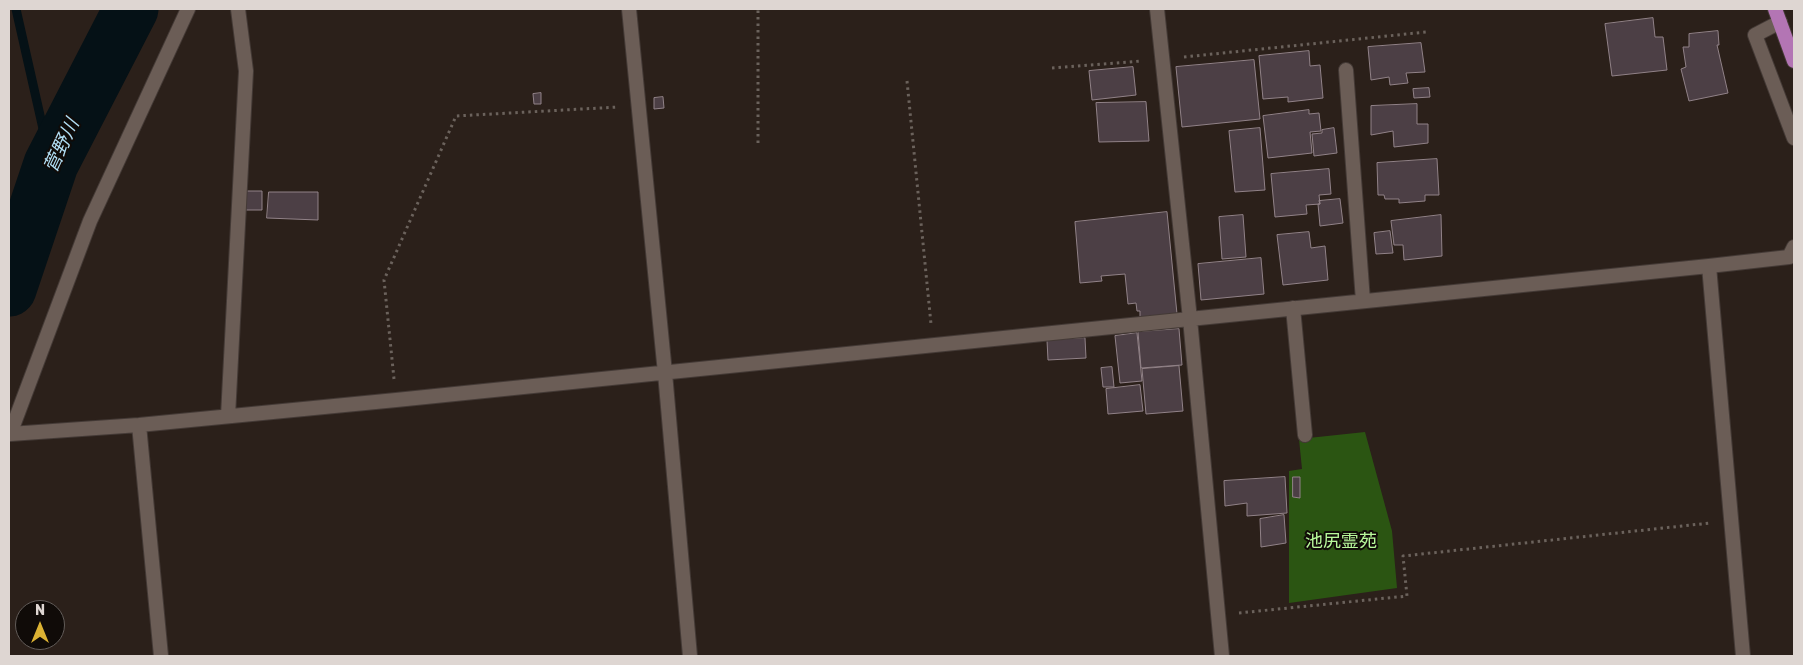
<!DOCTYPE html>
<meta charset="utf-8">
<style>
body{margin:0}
#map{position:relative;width:1803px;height:665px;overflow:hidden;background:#2b201a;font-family:Rubik,sans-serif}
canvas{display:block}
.frame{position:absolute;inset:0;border:10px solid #ded6d2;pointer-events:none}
.north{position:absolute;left:15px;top:600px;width:50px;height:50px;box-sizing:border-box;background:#100b08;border:1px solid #625c59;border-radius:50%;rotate:0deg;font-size:14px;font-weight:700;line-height:20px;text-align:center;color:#ded6d2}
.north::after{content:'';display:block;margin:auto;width:18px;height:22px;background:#dcb233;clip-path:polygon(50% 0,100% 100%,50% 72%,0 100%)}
</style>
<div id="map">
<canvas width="1803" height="665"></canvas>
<div class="frame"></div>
<div class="north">N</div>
</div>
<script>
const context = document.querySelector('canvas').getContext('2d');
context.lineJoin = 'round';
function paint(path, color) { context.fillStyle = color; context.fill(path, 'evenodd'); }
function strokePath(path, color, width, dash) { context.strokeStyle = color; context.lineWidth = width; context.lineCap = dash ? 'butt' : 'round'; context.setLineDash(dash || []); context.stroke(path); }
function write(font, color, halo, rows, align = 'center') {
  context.font = font + ' Rubik,"Noto Sans JP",sans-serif'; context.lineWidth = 4; context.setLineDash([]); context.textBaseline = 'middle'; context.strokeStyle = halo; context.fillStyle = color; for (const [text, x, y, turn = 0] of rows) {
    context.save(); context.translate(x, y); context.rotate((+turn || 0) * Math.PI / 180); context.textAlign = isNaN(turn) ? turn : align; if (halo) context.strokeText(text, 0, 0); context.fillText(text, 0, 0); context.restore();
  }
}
const green = new Path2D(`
 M1365,432L1392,531L1397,588L1289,603V471L1302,469L1299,439Z`);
const stream = new Path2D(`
 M16,9L51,164`);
const river = new Path2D(`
 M9,289L51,164L131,9`);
const building = new Path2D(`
 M1653,18L1655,37H1663L1667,70L1612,76L1605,24Z
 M1718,31L1719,45H1717L1728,93L1689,101L1681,69L1686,67L1683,47H1689V34Z
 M1421,43L1425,72L1406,73L1408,83L1390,85L1389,77L1371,80L1368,47Z
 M1309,51L1310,66L1320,65L1323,98L1288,102V97L1263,99L1259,56Z
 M1254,60L1260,119L1182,127L1176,67Z
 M1133,67L1136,95L1092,100L1089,71Z
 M1429,88L1430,97L1414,98L1413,89Z
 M541,93V104H534L533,94Z
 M663,97L664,108L654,109V98Z
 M1146,102L1149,141L1099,142L1096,103Z
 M1417,104V124H1428V143L1394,147L1393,131L1371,135V106Z
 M1309,110V114L1319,113L1321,131L1310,132L1312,153L1268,158L1263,116Z
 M1260,128L1265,190L1235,192L1229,131Z
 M1334,128L1337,153L1314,156L1312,134L1322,133V130Z
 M1437,159L1439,195H1425V201L1399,203V199H1385L1384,195H1378L1377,163Z
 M1329,169L1331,194L1319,195L1320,204L1306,205L1307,214L1275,217L1271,174Z
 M246,191H262V210H245Z
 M269,192H318V220L267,218Z
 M1340,199L1343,223L1320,226L1318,204H1320L1319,201Z
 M1167,212L1177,314L1140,317V311H1137L1136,303L1128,304L1125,274L1101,276L1102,281L1080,283L1075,222Z
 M1243,215L1246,257L1222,259L1219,217Z
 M1441,215L1442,256L1404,260L1403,245H1394L1391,221Z
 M1390,231L1393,253L1376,254L1374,233Z
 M1309,232L1311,248L1325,246L1328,280L1283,285L1277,235Z
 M1261,258L1264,294L1201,300L1198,264Z
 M1179,329L1182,365L1141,368L1138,332Z
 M1137,333L1142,381L1120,383L1115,336Z
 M1085,338L1086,358L1048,360L1047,340Z
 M1179,366L1183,411L1146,414L1142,369Z
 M1112,367L1114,387H1103L1101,368Z
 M1140,385L1143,411L1108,414L1106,389Z
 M1285,477L1287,513L1247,516V503L1225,506L1224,481Z
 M1293,477H1300V498L1293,497Z
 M1284,515L1286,543L1261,547L1260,519Z`);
const path = new Path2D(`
 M1184,57L1426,32
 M1052,68L1141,61
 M907,81L931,324
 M758,143V9
 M394,379L384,280L456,116L618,107
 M1239,613L1407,596L1403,556L1710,523`);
const minor = new Path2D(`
 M188,9L90,221L10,434L139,425L396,400L1709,266L1789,257L1794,247
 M629,9L665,373L690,656
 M1157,9L1190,319L1222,656
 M1780,22L1755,35L1794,138
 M1346,70L1363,301
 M1709,266L1743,656
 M1293,308L1305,435
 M228,416L246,71L238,9
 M139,425L161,656`);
const trunk = new Path2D(`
 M1775,9L1794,61`);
const parkNames = [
 ["池尻霊苑",1341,542]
];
const waterNames = [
 ["菅野川",62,146,-65]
];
paint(green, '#2b5512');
strokePath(stream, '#051116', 9);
strokePath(river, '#051116', 55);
paint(building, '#4c3f45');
strokePath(building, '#918288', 1);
strokePath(minor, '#443a36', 16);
strokePath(trunk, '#443a36', 16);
strokePath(path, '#6b625c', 3, [2.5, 4]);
strokePath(minor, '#6b5d56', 14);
strokePath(trunk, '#b375b4', 14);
write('18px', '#b8f99b', '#100b08', parkNames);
write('italic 19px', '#b1def4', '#100b08', waterNames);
</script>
